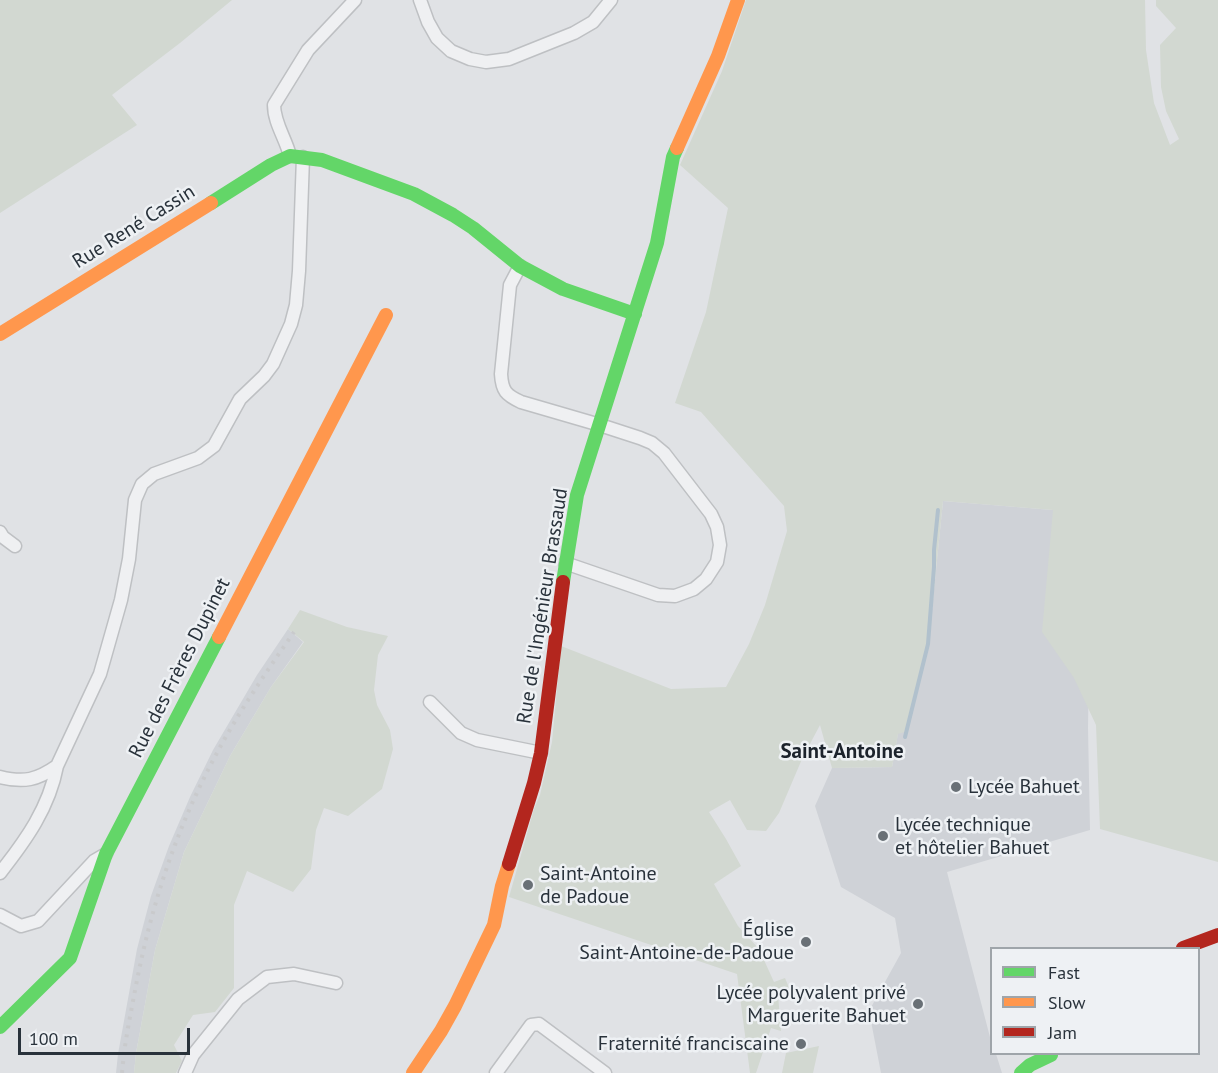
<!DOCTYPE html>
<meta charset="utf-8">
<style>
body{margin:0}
#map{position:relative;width:1218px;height:1073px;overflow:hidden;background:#e0e2e5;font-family:"PT Sans",sans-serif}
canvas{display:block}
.legend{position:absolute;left:990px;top:947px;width:210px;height:108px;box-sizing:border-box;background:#eef1f4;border:2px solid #9fa5aa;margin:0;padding:8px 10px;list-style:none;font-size:18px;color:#29323b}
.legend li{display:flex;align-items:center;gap:12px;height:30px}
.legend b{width:30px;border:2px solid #9fa5aa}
.scale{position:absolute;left:18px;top:1028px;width:172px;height:27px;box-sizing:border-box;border:3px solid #29323b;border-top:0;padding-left:8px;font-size:18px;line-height:21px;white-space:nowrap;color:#29323b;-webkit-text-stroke:4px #eef1f4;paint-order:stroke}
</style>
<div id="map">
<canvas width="1218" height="1073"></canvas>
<ul class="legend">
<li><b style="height:8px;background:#63d668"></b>Fast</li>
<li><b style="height:8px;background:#ff974d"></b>Slow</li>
<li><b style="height:8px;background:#b3261e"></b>Jam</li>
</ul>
<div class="scale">100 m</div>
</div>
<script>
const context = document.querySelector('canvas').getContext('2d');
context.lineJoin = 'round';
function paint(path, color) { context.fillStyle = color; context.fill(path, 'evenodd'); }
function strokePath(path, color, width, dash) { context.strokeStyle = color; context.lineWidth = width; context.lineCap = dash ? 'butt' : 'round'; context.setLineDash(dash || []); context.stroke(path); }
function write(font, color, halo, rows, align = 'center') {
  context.font = font + ' "PT Sans",sans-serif'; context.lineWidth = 5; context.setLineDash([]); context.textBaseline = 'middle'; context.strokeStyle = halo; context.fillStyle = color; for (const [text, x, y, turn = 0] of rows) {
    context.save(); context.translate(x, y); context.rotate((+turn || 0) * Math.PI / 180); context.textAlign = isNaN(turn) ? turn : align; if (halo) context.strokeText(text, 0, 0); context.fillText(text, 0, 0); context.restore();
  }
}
const built = new Path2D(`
 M943,501L1053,510L1089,659L1088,728L1090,830L947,872L991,1041L992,1054H996L1002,1073H881L869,1011L901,953L895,918L841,887L815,806L832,768L892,767L898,733L928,649Z
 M288,629L303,642L271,687L230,756L184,852L155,950L136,1053L134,1073H116L118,1054L137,949L151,896L169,846L190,797L213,750L257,675Z`);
const green = new Path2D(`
 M0,0H232L180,43L112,95L137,125L0,213Z
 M746,0H1145L1146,50L1154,103L1170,145L1179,139L1166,111L1161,87L1160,45L1176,28L1156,6V0H1218V862L1100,829L1096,725L1074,678L1042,632L1053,510L943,501L928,649L908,731L898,734L892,767L832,768L820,725L802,759L779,813L766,831L747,830L730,800L709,812L726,839L741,866L714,884L738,926L759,949L774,982L785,978L790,990L778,995L781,1031L771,1028L756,1073H750L737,974L509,897L534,809L540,795L552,742L561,646L671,689L726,687L749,644L765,605L787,531L784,506L701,412L675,403L706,312L728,208L680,165L722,71Z
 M300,610L347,627L388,636L378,655L374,690L377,705L390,730L393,749L382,789L348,816L324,808L316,830L311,869L293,892L247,871L234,905V988L215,1012L193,1015L174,1045L182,1061L176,1073H134L136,1053L155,950L184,852L230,756L271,687L304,642L288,629Z
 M819,1046L813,1073H782L786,1053Z`);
const stream = new Path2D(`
 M905,737L928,644L934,567V550L938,510`);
const street = new Path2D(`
 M420,0L428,22L437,38L451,51L470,59L486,62L509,59L574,33L593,22L611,0
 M290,156C286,139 274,123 274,105L308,50L355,0
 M520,266L510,285L501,374C502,391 506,395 521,402L600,425L640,438L652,443L664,453L711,514L717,527L720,545L717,562L706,579L694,589L675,596L658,595L565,563
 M0,532L3,537L15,546
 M430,702L461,733L477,740L541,753
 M57,766L100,674L121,600L129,559L135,500L142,484L154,474L198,458L214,446L240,399L264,376L273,364L291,324L296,305L299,271L303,157
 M0,777C24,783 37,780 57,766C49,808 26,840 0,873
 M0,915L21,926L38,921L94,861L106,854
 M185,1073L193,1055L238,999L267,977L294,974L336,983
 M496,1073L531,1025L539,1024L605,1073`);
const fast = new Path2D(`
 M211,203L271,165L290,156L322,160L414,194L453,215L473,228L520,266L563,289L635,314
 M563,582L577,495L657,243L673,157L677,148
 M0,1027L70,958L106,854L219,637
 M1021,1073L1030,1065L1051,1055`);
const slow = new Path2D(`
 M677,148L718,56L738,0
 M0,334L211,203
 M219,637L386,315
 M413,1073L441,1031L455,1006L494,925L502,886L509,864`);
const jam = new Path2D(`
 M509,864L534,783L541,753L563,582
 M1183,948L1218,935`);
const rail = new Path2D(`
 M122,1073C124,1047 129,1022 134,996C150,909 175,830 218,751C240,710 267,671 294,632`);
const markers = [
 [956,787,6,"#697076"],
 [883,836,6,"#697076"],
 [528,885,6,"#697076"],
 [806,942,6,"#697076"],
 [918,1004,6,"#697076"],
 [801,1044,6,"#697076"]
];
const streetNames = [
 ["Rue René Cassin",134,227,-32],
 ["Rue de l'Ingénieur Brassaud",543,606,-81],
 ["Rue des Frères Dupinet",180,668,-63]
];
const poiNames = [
 ["Lycée Bahuet",968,787],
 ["Lycée technique",895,825],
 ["et hôtelier Bahuet",895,848],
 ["Saint-Antoine",540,874],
 ["de Padoue",540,897],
 ["Église",794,930,"right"],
 ["Saint-Antoine-de-Padoue",794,953,"right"],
 ["Lycée polyvalent privé",906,993,"right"],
 ["Marguerite Bahuet",906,1016,"right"],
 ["Fraternité franciscaine",789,1044,"right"]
];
const neighbourhoodNames = [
 ["Saint-Antoine",842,752]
];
paint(built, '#cfd2d7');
paint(green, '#d2d8d1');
strokePath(stream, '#b1c1cd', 4);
strokePath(street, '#bec0c3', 15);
strokePath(street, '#eff0f2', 12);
strokePath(fast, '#63d668', 14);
strokePath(slow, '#ff974d', 14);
strokePath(jam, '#b3261e', 14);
strokePath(rail, '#c9cacc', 4, [3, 6]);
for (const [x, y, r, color] of markers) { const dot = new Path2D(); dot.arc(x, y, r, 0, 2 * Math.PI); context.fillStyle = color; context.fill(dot); strokePath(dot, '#eef1f4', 2); }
write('20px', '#29323b', '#eef1f4', streetNames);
write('20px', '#29323b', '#eef1f4', poiNames, 'left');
write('bold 21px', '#1c232c', '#eef1f4', neighbourhoodNames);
</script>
